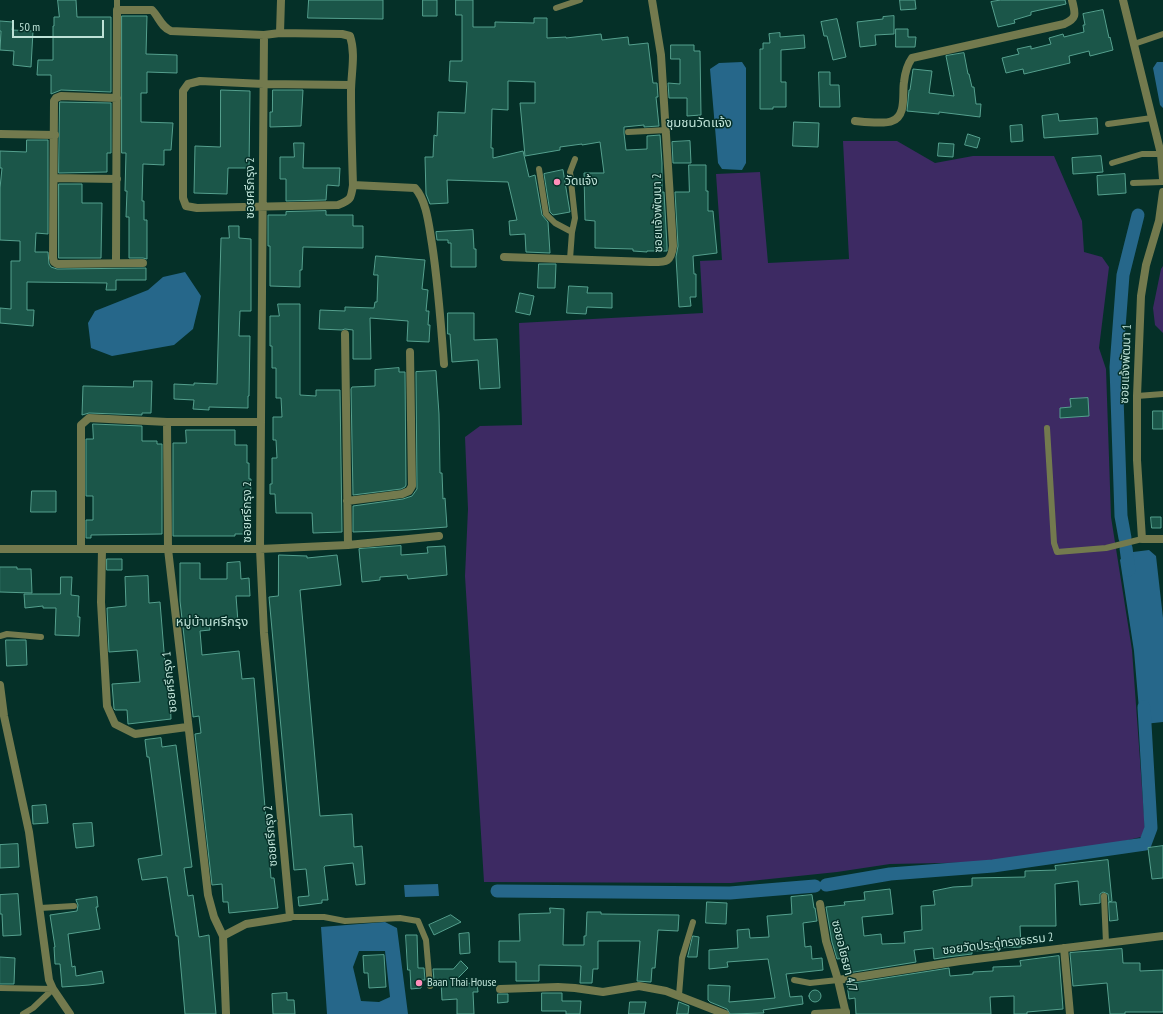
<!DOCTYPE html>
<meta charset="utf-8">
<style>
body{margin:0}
#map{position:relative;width:1163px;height:1014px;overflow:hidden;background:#053028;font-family:"PT Sans Narrow",sans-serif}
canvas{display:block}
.scale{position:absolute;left:12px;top:20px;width:92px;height:18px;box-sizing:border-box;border:2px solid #bee2d7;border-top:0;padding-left:5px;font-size:12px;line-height:14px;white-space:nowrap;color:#bee2d7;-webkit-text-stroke:3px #053028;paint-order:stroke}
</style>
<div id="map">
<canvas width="1163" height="1014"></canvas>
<div class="scale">50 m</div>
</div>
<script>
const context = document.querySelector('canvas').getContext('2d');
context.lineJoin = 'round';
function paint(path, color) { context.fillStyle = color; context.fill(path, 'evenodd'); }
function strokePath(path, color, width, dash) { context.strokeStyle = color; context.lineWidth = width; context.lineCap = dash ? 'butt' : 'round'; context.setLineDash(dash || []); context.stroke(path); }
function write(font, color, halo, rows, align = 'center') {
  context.font = font + ' "PT Sans Narrow","Noto Sans Thai",sans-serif'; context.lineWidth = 3; context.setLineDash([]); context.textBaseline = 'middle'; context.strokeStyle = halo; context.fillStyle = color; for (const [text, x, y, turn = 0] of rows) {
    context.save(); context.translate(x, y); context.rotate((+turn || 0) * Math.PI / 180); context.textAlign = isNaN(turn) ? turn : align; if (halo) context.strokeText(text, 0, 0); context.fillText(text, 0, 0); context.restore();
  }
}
const green = new Path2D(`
 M843,141H897L935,163L973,156H1054L1082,221L1084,252L1102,257L1109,267L1099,348L1106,369L1111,517L1132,650L1145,829L1141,837L1090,849L993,862L890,864L837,872L731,883L484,882L465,576L468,509L465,437L480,426L522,425L519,323L703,313L700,261L722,260L716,174L760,172L768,263L849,259Z
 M1163,266V333L1155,325L1153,308L1161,269Z`);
const water = new Path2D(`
 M742,62L746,68V163L742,170L722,169L718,163L710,69L719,63Z
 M1157,62H1163V108L1160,105L1153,68Z
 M185,272L201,296L193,329L174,345L112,356L91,348L88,323L95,311L148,290L163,277Z
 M1149,550L1156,556L1163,618V722L1144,724L1140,721L1134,651L1120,560L1125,553Z
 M438,884L439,896L405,897L404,885Z
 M385,922L397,928L408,1014H327L321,927ZM359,951H385L390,997L379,1002L361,1001L353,967Z`);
const canal = new Path2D(`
 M1125,538L1121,516L1116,367L1123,275L1138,215
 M1126,548L1129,570
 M826,885L890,874L993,866L1145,844L1151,828L1144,707
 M497,891L730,893L815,886`);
const building = new Path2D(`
 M58,0H76L77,17H111V92L61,90L51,94V75H37L38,60H53V26H54V17H59Z
 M309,0H383V19L308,18Z
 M423,0H437V16H423Z
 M456,0H473V27H495V22L534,23V18H547V38L566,37V38L601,34L602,40L628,37L629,45L648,43L653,83H657L658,97H656L659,126L644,127V125L624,127V133L626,150L647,149V136L660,135L662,163V192H664L667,246V251H647V252L633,251V249L595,248V221L585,220L584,173H604L600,142L582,145V144L560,147V150L525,156L520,103H535V82L508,81V110L492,109L491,148H493V158L523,151L529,177L535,175L542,215L548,222L550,253L526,252L525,234L510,235L509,221L517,220L508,182L447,180L448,203L430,204L426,194L425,157H433L434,135L437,136L438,112L465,113L467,82L449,81L450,61H462V15H456Z
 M900,0H915L916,9L901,10Z
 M1001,0H1065L1066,4L1031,12V15L1014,20L1015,23L998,27L991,2Z
 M1103,10L1109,38L1110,37L1113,50L1090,56L1089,51L1069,56L1070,63L1024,74L1023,69L1006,73L1002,58L1019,54L1017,49L1031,46V49L1051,44L1049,38L1063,34L1064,37L1084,32L1083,25H1085L1083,14Z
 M122,16H147L146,54L177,55V73L147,72V93H141V122L173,123L171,150H164V165L143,164L142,201H144V220H147V259L143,258H129V217H126L127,191H125L126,153H122Z
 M894,16V34L875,35L876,45L860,47L857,22L883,19V17Z
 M837,19L846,57L833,60L827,36H824L821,22Z
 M0,21L13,22L12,30L33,31L31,67L13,65L14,51L0,50L1,31H0Z
 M896,29H908V37H916L915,47H896Z
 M780,33V37L804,35L805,48L781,50V82H786V107H773V109H760V49H763V43H770L769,34Z
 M671,45H694V51H700L701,115L687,116V98H669L668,83L680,84V59H671Z
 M964,53L968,74H969L972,87H974L976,104H981L980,117L939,112V114L907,111L909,90H910L913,69L932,71L929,93L954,96L946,56Z
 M819,72H830V85H839L840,107H820Z
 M221,90L250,91L249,168H228L227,194L194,193L195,146L220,147Z
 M273,90H303L301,126L270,127V112H272Z
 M60,102L111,103V153H107V172L59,173Z
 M1058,114L1059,121L1097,118L1098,134L1044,138L1042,116Z
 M794,122L819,123L818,147L793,146Z
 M1022,125L1023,141L1011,142L1010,126Z
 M968,134L980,138L977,148L965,145Z
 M27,140H48V234L36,233L35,252H48L49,264L51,267L57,269L146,268V280H116V290H106L107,283L27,282V310H34L33,326L0,323V308L11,309V261H20V241L0,240V188L2,168H0V151L26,152Z
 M690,141L691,163H673L672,142Z
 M294,143H304L303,168H340L339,186L327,185L326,200L286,201V179H280V157H294Z
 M939,143L954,144L953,157L938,156Z
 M1101,156L1103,172L1073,174L1072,158Z
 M689,165H706V191H708V211H713L717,253L693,256L694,274H696V297H690L691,306L679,307L676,257L678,246L675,192H689Z
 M563,170L570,212L553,215L550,212L544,174Z
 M1125,174L1126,193L1098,195L1097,176Z
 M59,184H82V203H102L101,258H59Z
 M326,211V215H353V226H363V248L303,247L302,270H300V287L270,286V246H268V215H286V212Z
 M229,226H239V238L251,239V311H240L239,336H250L249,396H248V408L209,407V410L193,409L194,400L174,399V384L194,385V383L217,384L221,238H229Z
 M473,230L474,249H476V267H451V243H448V240H437L436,232Z
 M376,256L425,260L422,289L428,290L426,311H429L428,325H430L429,342L407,341L408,321L370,318L371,359H353V330L345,329L342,330L319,329L320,310L345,311V307L374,308L375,302H377L378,275H374Z
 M539,264H556L555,288H538Z
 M569,286L588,287L587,293H612V308L587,307L586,314L567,313Z
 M520,293L534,296L530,315L516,312Z
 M278,304H300V395L316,396V390H340L342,532L313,533L312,513H276L275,494H270V484H272V458H277L276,440H273V417H282L281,398H276V368H272V346H270V316H279Z
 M448,313H474V340L497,339L500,388L480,389L478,360L452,362L450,334H448Z
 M399,368V372H405L406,485L405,487L401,489L353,495L351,389L352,387L375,386V370Z
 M436,371L439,414L440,473H442L443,499L445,498L447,527L408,530L353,532V506L403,499L412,496L417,489L416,372Z
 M134,381H152L151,413H142V415L89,413L82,415L83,386L133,387Z
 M1088,398L1089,416L1060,418V408L1071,407L1070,399Z
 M1153,411H1163V429H1153Z
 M93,424L142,426V441H157V444H162V534L91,535V538H86V520H93V496H86V439H93Z
 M186,430H235V445H247V463H249V479H251L250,530H247V534H235V536H173V443H186Z
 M32,491H56V512H31Z
 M1151,517H1161V528H1152Z
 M401,546V555L428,553L427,547L445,546L447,575L408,579L407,575L380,577V580L362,582L359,549Z
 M279,555L307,556V558L337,555L341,585L300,590L320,816L352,814L354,847L362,846L365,884L356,885L353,863L325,866L324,867L328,900H322V903L299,906L298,897L309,896L306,869L294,870L269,597L278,596Z
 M107,559H122V570H107Z
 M240,562L241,579L249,578L250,596H236L238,622L209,623L210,630L200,631L202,655L239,651L242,679L254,678L271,878H274L278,908L229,913L228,902H223L222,884L212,885L195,734L201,733L199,716L193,717V716L180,601V563H200V579H227V563Z
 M0,567H17V569H31L32,593L0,592Z
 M148,576L149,603L160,602L165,664L168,694H170L171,719L128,724L127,710H115L114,709L112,684L140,682L137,650L109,652L107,608L126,606L125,577Z
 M61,577H72L71,595L79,596L78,617H80L79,636L55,635L56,608H43V606L25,608L24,594H60Z
 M6,640H26L27,665L7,666Z
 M161,738L162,747L176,745L192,867L184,868L188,896L193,895L199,937L209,935L216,1014H185L178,936H176L167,877L142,880L138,859L162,855L149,757H147L145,740Z
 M46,805L48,823L33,824L32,806Z
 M92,823L94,846L76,848L73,824Z
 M18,844L19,867L0,868V845Z
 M1163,846V878L1152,879L1148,848Z
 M1108,860L1112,901L1109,902L1108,894L1103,892L1100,894V903L1080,905L1078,881L1055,884L1056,926H1020L1021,947L994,948V950L972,951V954L947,957L934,959L933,948L914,950L916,962L848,973L847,958L837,959L832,942L826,907L845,905L844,902L865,900L864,892L890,889L893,914L862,917L864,936L881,934L882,944L905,943L904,932L922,930L921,906L935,905L933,891L953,887L972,886V878L1025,877V871L1056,870L1055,866Z
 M18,894L21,935L3,936L2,914H0V895Z
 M812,895L814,908H815L817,921L803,923L805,947L811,946L812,959L822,958L823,970L786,974L790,997L802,996L803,1004L763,1010L764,1013L730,1014L727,1009L710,1002L708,1000V985L730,986L729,1002L775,998L768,959L727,962L728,967L709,969V950L738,948L737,930L749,929L750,938L769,937L767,916L792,914L791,897Z
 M97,897L98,907H96L100,929L68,934L72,967L75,966L76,976L102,971L104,983L89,985L62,987L60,964H55L54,947H55L50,915L77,911L78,905L76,900Z
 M707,902L727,903L726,924L706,923Z
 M1109,902H1116L1118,920L1110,921Z
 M550,908L564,909L563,945H584V936H586L587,912H601V914L679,915L678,931L658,930L655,968H652L651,982L637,981L640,941H598V969H593L592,983H580L581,966L539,965V981H516V962H499V941H520L519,914L550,913Z
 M451,915L461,922L434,935L429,925Z
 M469,933L470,953L460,954L459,934Z
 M406,935H417L418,968H424L425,980H421V988L411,989L410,970H408Z
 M693,936L699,937L697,957H688Z
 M1122,949L1123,963H1140V971L1163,970V1012H1125V1014H1110L1107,983L1073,986L1070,953Z
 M384,955L386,987L369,988L368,973H364L363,956Z
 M1059,956L1063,1009L1027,1012V1014H1014V996L990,997L991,1014H856L855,998L849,999L847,984L949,968L950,976L973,974V972L993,971V967L1021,966L1020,961Z
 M0,957L15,958L14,984H0Z
 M461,961L468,968L452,984L477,983L478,992H473L474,1014H457V999L442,1000L441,980H434L433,969H453Z
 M809 996a6 6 0 1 1 12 0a6 6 0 1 1-12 0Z
 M287,993V1000H294L295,1014H273L272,994Z
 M542,993H562V1001H581L580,1014H566V1011H542Z
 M498,994H508V1002L498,1003Z
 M630,1002H646L644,1014H629Z
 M679,1002L689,1006L688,1014H677Z`);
const service = new Path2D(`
 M117,0V10
 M556,8L580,0
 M1134,44L1163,34
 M1108,124L1152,118
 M628,132L667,130
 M1112,163L1142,154H1161
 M539,169L546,214L555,223L572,232L575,218L570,172L575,159
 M1133,183L1163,182
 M570,259L572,232
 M1137,396L1163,394
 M1047,428L1054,543L1057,552L1106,548L1142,539
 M0,636L7,634L41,637
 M1104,896L1106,943
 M40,908L74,906
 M290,917H324L345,921L400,918L418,921L426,940L430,986
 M794,980L810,983L838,980
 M0,988L53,989
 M679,995L682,958L693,922
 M23,1014L33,1008L53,989`);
const minor = new Path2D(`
 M1123,0L1161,154L1163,179
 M280,33L281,0
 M117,98L61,96L56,98L54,101L53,258L54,262L57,264L143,263
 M855,121C863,122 886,124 892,121C907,116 902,93 904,82C905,73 907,65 912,58L1064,24C1078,18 1075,13 1072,0
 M0,134L55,135
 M54,178L117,179
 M353,185L415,188C427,201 429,227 432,244C438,283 441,324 444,364
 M1163,192L1159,221L1146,265L1141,296L1137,396V460L1142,539H1163
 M504,257L650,262C666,262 671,263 673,246L661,55L652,0
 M116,263L117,10H152C159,17 161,27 171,31L264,35L280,33L342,34L350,36C356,54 351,73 351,92C351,123 352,154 353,185C351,199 351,200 338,205L197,208L186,206L183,198V91L188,84L200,81L264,84L351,85
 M345,334L348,545
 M167,422L168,549L208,895L214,917L223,936L226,1014
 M347,501L402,494L409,491L412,486L410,352
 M0,549H260L348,545L439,536
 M81,549V425L89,418L167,422H260
 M102,549L101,602L107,706L115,724L135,734L187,727
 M0,685L4,716L29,832L49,980L53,989L70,1014
 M820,904L826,941L838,980L846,1014
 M223,936L246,924L290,917L264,633L260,549L264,35
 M1064,948L1070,1014
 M838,980L960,961L1163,936
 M500,989L558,987L575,988L603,992L639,986L666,991L725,1014
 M815,1014L846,1012`);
const markers = [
 [557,182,4,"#ff8eba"],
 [419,983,4,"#ff8eba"]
];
const poiNames = [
 ["วัดแจ้ง",565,182],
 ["Baan Thai House",427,983]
];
const streetNames = [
 ["ซอยศรีกรุง 2",251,188,-90],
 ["ซอยแจ้งพัฒนา 2",658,213,-91],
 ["ซอยแจ้งพัฒนา 1",1126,364,-88],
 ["ซอยศรีกรุง 2",248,512,-90],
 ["ซอยศรีกรุง 1",170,682,-96],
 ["ซอยศรีกรุง 2",271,836,-95],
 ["ซอยวัดประดู่ทรงธรรม 2",998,944,-7],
 ["ซอยอโยธยา 4/7",844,956,76]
];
const neighbourhoodNames = [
 ["ชุมชนวัดแจ้ง",699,123],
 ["หมู่บ้านศรีกรุง",212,622]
];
paint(green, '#3d2a63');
paint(water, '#26678a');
strokePath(canal, '#26678a', 13);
paint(building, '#1b5649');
strokePath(building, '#55a08e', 1);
strokePath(service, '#737a4e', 6);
strokePath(minor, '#737a4e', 8);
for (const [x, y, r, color] of markers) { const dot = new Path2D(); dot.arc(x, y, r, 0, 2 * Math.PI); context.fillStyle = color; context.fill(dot); strokePath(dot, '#053028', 1.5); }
write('12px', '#bee2d7', '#053028', poiNames, 'left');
write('12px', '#bee2d7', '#053028', streetNames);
write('13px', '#bee2d7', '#053028', neighbourhoodNames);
</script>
